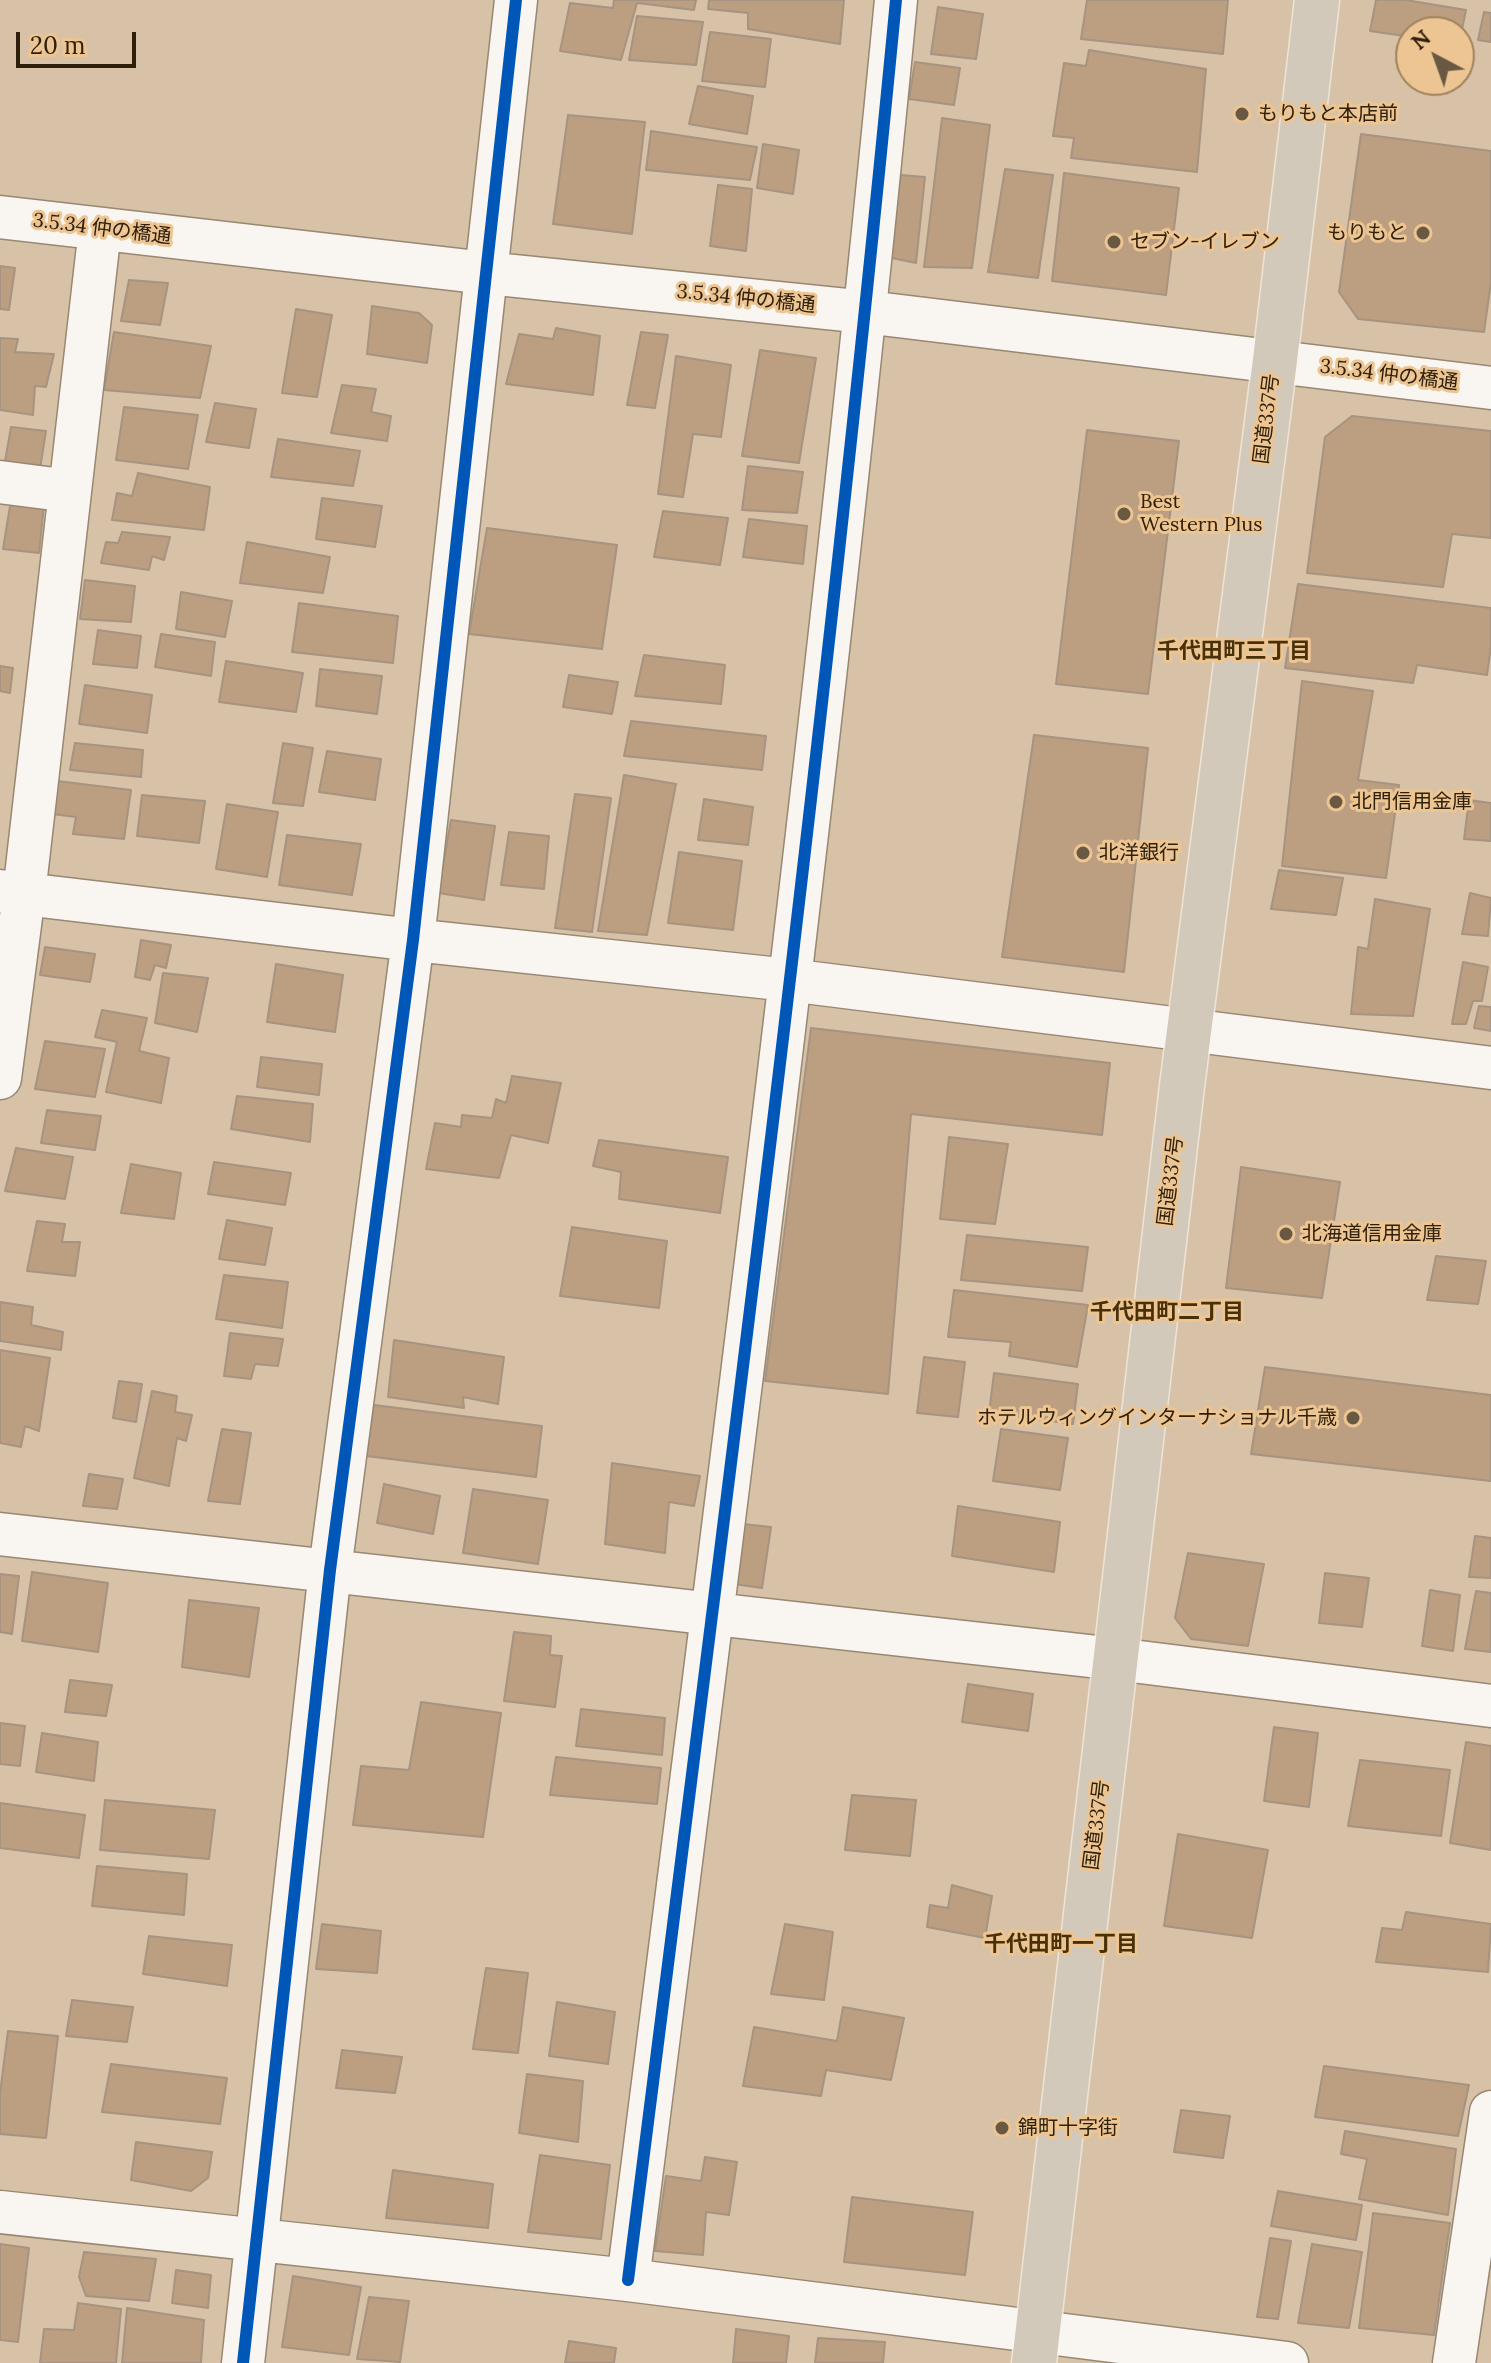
<!DOCTYPE html>
<meta charset="utf-8">
<style>
body{margin:0}
#map{position:relative;width:1491px;height:2363px;overflow:hidden;background:#d8c2a7;font-family:Lora,serif}
canvas{display:block}
.north{position:absolute;left:1395px;top:16px;width:80px;height:80px;box-sizing:border-box;background:#ecc593;border:2px solid #a0835d;border-radius:50%;rotate:319deg;font-size:22px;font-weight:700;line-height:32px;text-align:center;color:#2f200c}
.north::after{content:'';display:block;margin:auto;width:28px;height:36px;background:#6a5942;clip-path:polygon(50% 0,100% 100%,50% 72%,0 100%)}
.scale{position:absolute;left:16px;top:32px;width:120px;height:36px;box-sizing:border-box;border:4px solid #2f200c;border-top:0;padding-left:10px;font-size:24px;line-height:28px;white-space:nowrap;color:#2f200c;-webkit-text-stroke:6px #ecc593;paint-order:stroke}
</style>
<div id="map">
<canvas width="1491" height="2363"></canvas>
<div class="north">N</div>
<div class="scale">20 m</div>
</div>
<script>
const context = document.querySelector('canvas').getContext('2d');
context.lineJoin = 'round';
function paint(path, color) { context.fillStyle = color; context.fill(path, 'evenodd'); }
function strokePath(path, color, width, dash) { context.strokeStyle = color; context.lineWidth = width; context.lineCap = dash ? 'butt' : 'round'; context.setLineDash(dash || []); context.stroke(path); }
function write(font, color, halo, rows, align = 'center') {
  context.font = font + ' Lora,"Noto Sans JP",serif'; context.lineWidth = 6; context.setLineDash([]); context.textBaseline = 'middle'; context.strokeStyle = halo; context.fillStyle = color; for (const [text, x, y, turn = 0] of rows) {
    context.save(); context.translate(x, y); context.rotate((+turn || 0) * Math.PI / 180); context.textAlign = isNaN(turn) ? turn : align; if (halo) context.strokeText(text, 0, 0); context.fillText(text, 0, 0); context.restore();
  }
}
const building = new Path2D(`
 M614,0H696L694,10L637,3L621,60L560,51L570,3L613,8Z
 M709,0H844L840,44L748,29V13L708,9Z
 M1087,0H1228L1223,54L1081,39Z
 M1376,0H1406L1466,10L1459,44V32H1411V37L1370,31Z
 M938,7L983,14L976,59L931,54Z
 M1484,12L1491,13V42L1478,40Z
 M637,16L703,22L696,65L629,60Z
 M710,32L771,39L765,87L702,81Z
 M1089,50L1206,69L1197,172L1071,158L1074,138L1053,136L1064,63L1086,66Z
 M915,62L960,68L954,105L909,99Z
 M698,86L753,96L747,134L689,124Z
 M568,115L645,122L632,234L553,224Z
 M942,118L990,125L972,268L924,267Z
 M651,131L757,147L750,180L646,170Z
 M1361,134L1491,151V282L1484,332L1358,319L1339,292Z
 M763,144L799,150L793,194L757,188Z
 M1005,169L1053,175L1038,278L988,272Z
 M1064,173L1179,188L1166,295L1052,281Z
 M901,175L925,177L916,263L887,257Z
 M718,185L752,189L746,251L710,246Z
 M0,266L15,268L9,310L0,309Z
 M129,280L168,283L160,325L121,321Z
 M372,306L419,313L432,325L427,363L367,354Z
 M296,309L332,315L317,397L282,393Z
 M556,328L600,336L593,395L506,384L519,334L553,339Z
 M114,332L211,346L200,398L104,390Z
 M641,332L668,335L655,408L627,405Z
 M0,338L18,339L15,352L54,354L46,387L35,386L33,415L0,410Z
 M760,350L816,358L799,463L742,456Z
 M676,356L731,365L721,437L693,434L683,497L658,494Z
 M342,385L376,389L371,412L391,416L387,441L331,433Z
 M215,403L256,409L249,448L206,442Z
 M124,407L198,415L188,469L116,460Z
 M1352,416L1491,431V538L1452,534L1443,587L1307,573L1325,437Z
 M11,427L46,431L40,469L4,467Z
 M1087,430L1179,441L1148,694L1056,684Z
 M278,439L360,451L353,486L271,477Z
 M748,466L803,472L797,513L742,510Z
 M138,473L210,487L204,530L112,520L117,493L132,496Z
 M322,498L382,506L375,547L316,539Z
 M11,500L44,505L39,553L3,549Z
 M663,511L728,518L720,565L654,557Z
 M749,519L807,526L803,564L743,557Z
 M487,528L617,545L602,649L469,634Z
 M122,532L170,537L164,560L152,556L149,570L101,563L106,542L118,543Z
 M247,542L330,557L323,593L240,583Z
 M85,580L135,586L131,622L80,619Z
 M1298,584L1491,608V646L1487,675L1417,665L1413,683L1285,668Z
 M181,592L232,601L225,637L176,629Z
 M299,603L398,616L393,663L292,652Z
 M98,630L141,636L137,668L93,664Z
 M161,634L215,642L211,676L155,667Z
 M644,655L725,665L721,704L635,696Z
 M226,661L303,673L296,712L219,702Z
 M0,666L13,668L10,693L0,691Z
 M320,669L382,676L377,714L316,706Z
 M569,675L618,682L612,714L563,707Z
 M1302,681L1373,691L1358,780L1399,785L1386,878L1282,866Z
 M85,685L152,695L147,733L79,724Z
 M631,721L766,736L762,770L624,756Z
 M1034,735L1148,748L1124,972L1002,957Z
 M75,743L143,750L141,777L70,770Z
 M283,743L313,748L303,806L273,803Z
 M327,751L381,759L375,800L319,792Z
 M624,775L676,784L647,935L598,931Z
 M57,781L131,790L124,839L73,834L76,817L52,814Z
 M575,794L611,798L592,932L555,928Z
 M142,795L205,801L199,843L137,836Z
 M704,799L753,807L748,845L698,840Z
 M1469,800L1491,803V841L1464,839Z
 M227,804L278,812L267,877L216,869Z
 M451,820L495,826L484,900L438,893Z
 M509,832L549,836L544,889L501,885Z
 M287,835L361,844L352,895L279,885Z
 M679,852L742,861L733,930L668,923Z
 M1279,870L1343,878L1336,915L1271,909Z
 M1470,893L1491,898L1488,936L1462,934Z
 M1375,899L1430,909L1413,1016L1351,1014L1358,947L1368,949Z
 M141,940L171,945L166,968L155,965L150,980L135,977Z
 M45,947L95,954L90,982L40,975Z
 M1463,962L1488,967L1482,1001H1473L1466,1024H1452Z
 M276,964L343,975L335,1032L267,1022Z
 M163,973L208,978L197,1032L155,1023Z
 M1479,1006L1491,1007V1031L1474,1028Z
 M102,1010L147,1018L139,1051L169,1058L161,1103L106,1092L117,1042L95,1037Z
 M811,1028L1110,1063L1102,1135L911,1114L888,1394L765,1381Z
 M45,1041L105,1049L95,1097L35,1089Z
 M261,1057L322,1064L319,1095L257,1087Z
 M512,1076L561,1083L548,1143L511,1135L499,1178L426,1169L435,1123L461,1127L462,1115L492,1118L496,1099L506,1103Z
 M237,1096L313,1104L310,1142L231,1129Z
 M47,1110L101,1116L95,1150L41,1143Z
 M949,1137L1008,1144L995,1224L940,1219Z
 M599,1140L728,1157L720,1213L619,1199L621,1172L593,1166Z
 M16,1148L73,1157L65,1199L5,1191Z
 M214,1162L291,1173L285,1205L208,1194Z
 M131,1164L181,1173L174,1219L121,1213Z
 M1241,1167L1340,1182L1322,1298L1226,1288Z
 M227,1220L272,1228L265,1265L219,1259Z
 M37,1221L65,1224L62,1242H80L75,1276L27,1271Z
 M572,1227L667,1241L659,1308L560,1296Z
 M967,1235L1088,1247L1082,1291L961,1280Z
 M1436,1256L1486,1261L1478,1304L1427,1300Z
 M224,1275L288,1282L282,1328L216,1319Z
 M954,1290L1088,1305L1077,1367L1009,1356L1011,1342L948,1337Z
 M0,1302L33,1307L31,1325L63,1332L61,1350L0,1341Z
 M230,1333L283,1339L278,1366L255,1364L251,1379L224,1376Z
 M394,1340L504,1357L498,1404L463,1397L464,1408L388,1397Z
 M0,1350L50,1358L39,1431L25,1426L21,1447L0,1443Z
 M924,1357L965,1362L958,1417L917,1413Z
 M1265,1367L1491,1395V1481L1251,1454Z
 M994,1373L1078,1384L1073,1424L989,1413Z
 M119,1381L142,1384L136,1422L113,1418Z
 M152,1391L177,1396L175,1412L192,1415L186,1441L177,1438L169,1486L134,1478Z
 M374,1405L542,1426L536,1477L366,1456Z
 M222,1429L251,1433L240,1504L208,1501Z
 M1001,1429L1068,1438L1060,1490L993,1481Z
 M612,1463L700,1476L694,1506L669,1502L665,1553L605,1544Z
 M89,1474L123,1479L117,1509L83,1506Z
 M384,1484L440,1496L433,1534L377,1523Z
 M473,1489L548,1500L538,1564L463,1553Z
 M958,1506L1060,1522L1054,1572L952,1556Z
 M743,1524L771,1527L762,1588L734,1584Z
 M1475,1536L1491,1538V1578L1469,1577Z
 M1188,1553L1264,1564L1248,1646L1191,1639L1175,1618Z
 M32,1572L108,1583L98,1652L22,1641Z
 M1325,1573L1369,1578L1362,1627L1319,1623Z
 M0,1574L19,1576L12,1634L0,1632Z
 M1430,1590L1460,1595L1453,1651L1422,1646Z
 M1476,1591L1491,1593V1652L1465,1649Z
 M189,1600L259,1608L249,1677L182,1667Z
 M514,1632L551,1636L550,1655L562,1656L555,1707L504,1701Z
 M70,1680L112,1685L106,1716L65,1712Z
 M968,1684L1033,1694L1028,1731L962,1722Z
 M421,1702L501,1713L483,1837L353,1825L361,1766L409,1770Z
 M581,1709L665,1718L662,1755L576,1746Z
 M0,1723L25,1726L20,1766L0,1764Z
 M1274,1727L1318,1733L1309,1807L1264,1801Z
 M42,1733L98,1742L94,1781L36,1772Z
 M1466,1742L1491,1746V1850L1450,1843Z
 M556,1757L661,1768L657,1804L550,1795Z
 M1360,1760L1450,1770L1441,1836L1348,1826Z
 M852,1795L916,1800L910,1856L845,1850Z
 M105,1800L215,1810L209,1859L100,1850Z
 M0,1803L85,1815L79,1858L0,1848Z
 M1178,1834L1268,1850L1252,1938L1164,1926Z
 M97,1866L187,1874L184,1915L92,1906Z
 M952,1885L992,1896L985,1938L927,1927L930,1905L948,1908Z
 M1406,1912L1491,1924L1488,1972L1376,1962L1382,1928L1402,1930Z
 M322,1924L381,1931L377,1973L316,1969Z
 M785,1924L833,1932L824,2000L771,1994Z
 M149,1936L232,1945L227,1986L143,1974Z
 M486,1968L528,1973L518,2053L473,2049Z
 M72,2000L133,2007L127,2042L66,2036Z
 M557,2002L615,2012L608,2064L549,2056Z
 M843,2007L904,2018L891,2080L826,2070L821,2096L743,2086L754,2027L837,2041Z
 M8,2031L58,2036L46,2138L0,2134V2093Z
 M342,2050L402,2057L395,2093L336,2088Z
 M111,2064L227,2078L220,2124L102,2112Z
 M1324,2066L1469,2085L1458,2136L1315,2117Z
 M527,2074L583,2081L578,2142L519,2133Z
 M1181,2110L1230,2116L1223,2158L1174,2152Z
 M1345,2131L1456,2149L1448,2215L1359,2199L1367,2159L1341,2154Z
 M136,2142L212,2152L208,2178L191,2191L131,2180Z
 M540,2155L610,2165L601,2239L528,2232Z
 M705,2157L737,2162L729,2215L706,2212L703,2255L655,2251L666,2176L701,2181Z
 M393,2170L493,2184L488,2228L386,2218Z
 M1278,2191L1362,2205L1356,2240L1271,2226Z
 M852,2197L973,2212L965,2275L844,2262Z
 M1373,2213L1450,2223L1434,2335L1359,2328Z
 M1270,2238L1291,2241L1278,2319L1257,2317Z
 M0,2244L29,2248L18,2342L0,2340Z
 M1312,2244L1362,2252L1349,2328L1298,2323Z
 M84,2252L156,2259L149,2301L86,2296L79,2277Z
 M176,2270L211,2275L208,2308L172,2303Z
 M293,2276L361,2287L349,2355L282,2347Z
 M369,2297L409,2301L400,2362L357,2359Z
 M78,2303L121,2309L116,2363H40L44,2329L74,2330Z
 M127,2308L204,2320L201,2363H122Z
 M736,2329L789,2336L786,2363H733Z
 M818,2338L885,2342L883,2363H815Z
 M569,2341L616,2348L614,2363H565Z`);
const minor = new Path2D(`
 M0,217L486,273L866,312L1491,388
 M0,482L70,491
 M0,891L413,940L789,980L1491,1068
 M0,1078L24,894L100,229
 M0,1534L1116,1659L1491,1706
 M0,2212L628,2280L1287,2363
 M628,2280C724,1521 823,762 896,0
 M243,2363L330,1570L413,940L516,0
 M1454,2363L1491,2112`);
const highway = new Path2D(`
 M1034,2363L1182,1086L1275,360L1317,0`);
const cycleway = new Path2D(`
 M628,2280C724,1521 823,762 896,0
 M243,2363L330,1570L413,940L516,0`);
const markers = [
 [1242,114,8,"#6a5942"],
 [1423,233,8,"#6a5942"],
 [1114,242,8,"#6a5942"],
 [1124,514,8,"#6a5942"],
 [1336,802,8,"#6a5942"],
 [1083,853,8,"#6a5942"],
 [1286,1234,8,"#6a5942"],
 [1353,1418,8,"#6a5942"],
 [1002,2128,8,"#6a5942"]
];
const poiNames = [
 ["もりもと本店前",1258,114],
 ["もりもと",1407,233,"right"],
 ["セブン-イレブン",1130,242],
 ["Best",1140,502],
 ["Western Plus",1140,525],
 ["北門信用金庫",1352,802],
 ["北洋銀行",1099,853],
 ["北海道信用金庫",1302,1234],
 ["ホテルウィングインターナショナル千歳",1337,1418,"right"],
 ["錦町十字街",1018,2128]
];
const streetNames = [
 ["3.5.34 仲の橋通",102,229,7],
 ["3.5.34 仲の橋通",746,299,6],
 ["3.5.34 仲の橋通",1389,375,7],
 ["国道337号",1267,419,-83],
 ["国道337号",1171,1181,-83],
 ["国道337号",1097,1825,-83]
];
const neighbourhoodNames = [
 ["千代田町三丁目",1234,652],
 ["千代田町二丁目",1167,1313],
 ["千代田町一丁目",1061,1945]
];
paint(building, '#bc9e81');
strokePath(building, '#a69381', 2);
strokePath(minor, '#988772', 45);
strokePath(highway, '#ede4d7', 47);
strokePath(minor, '#f9f6f2', 42);
strokePath(highway, '#d3c9ba', 44);
strokePath(cycleway, '#0057b8', 12);
for (const [x, y, r, color] of markers) { const dot = new Path2D(); dot.arc(x, y, r, 0, 2 * Math.PI); context.fillStyle = color; context.fill(dot); strokePath(dot, '#ecc593', 3); }
write('20px', '#2f200c', '#ecc593', poiNames, 'left');
write('20px', '#2f200c', '#ecc593', streetNames);
write('bold 22px', '#483009', '#ecc593', neighbourhoodNames);
</script>
